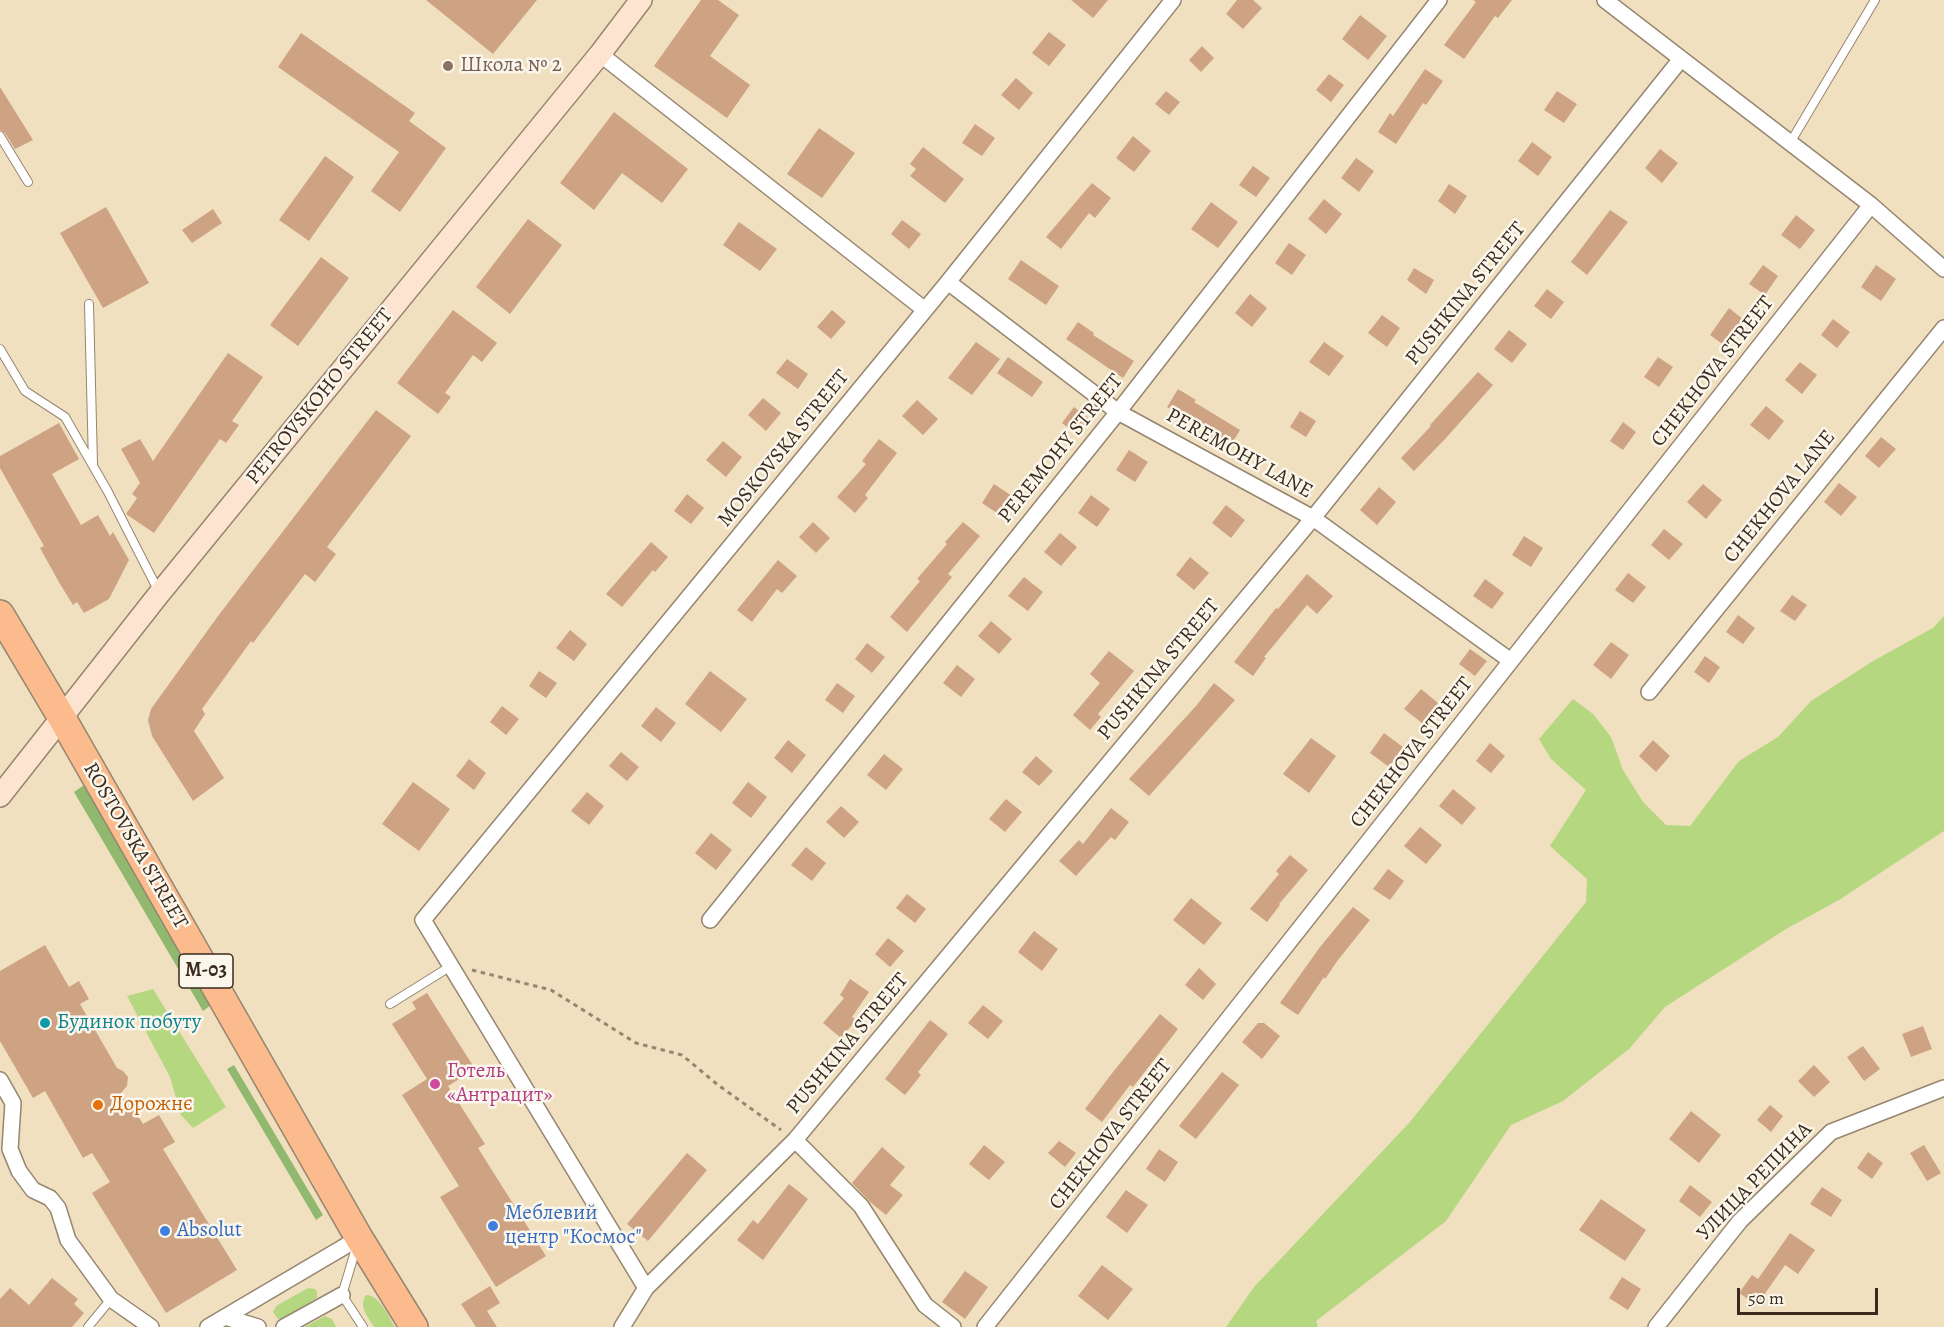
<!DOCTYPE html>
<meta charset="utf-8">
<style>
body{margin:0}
#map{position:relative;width:1944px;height:1327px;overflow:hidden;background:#f0e0c0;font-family:Alegreya,serif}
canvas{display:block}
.scale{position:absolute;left:1737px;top:1288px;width:141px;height:27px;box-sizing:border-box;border:3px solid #3b2a1e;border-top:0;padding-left:8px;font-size:18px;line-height:21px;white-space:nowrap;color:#3b2a1e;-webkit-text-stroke:4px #fbf7ec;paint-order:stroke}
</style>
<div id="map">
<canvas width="1944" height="1327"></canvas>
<div class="scale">50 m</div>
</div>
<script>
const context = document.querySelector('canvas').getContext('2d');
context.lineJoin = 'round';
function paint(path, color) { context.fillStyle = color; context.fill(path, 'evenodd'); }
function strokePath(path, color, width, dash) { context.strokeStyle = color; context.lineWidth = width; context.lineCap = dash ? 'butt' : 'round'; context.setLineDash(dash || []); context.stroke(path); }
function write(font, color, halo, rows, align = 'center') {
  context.font = font + ' Alegreya,serif'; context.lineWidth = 5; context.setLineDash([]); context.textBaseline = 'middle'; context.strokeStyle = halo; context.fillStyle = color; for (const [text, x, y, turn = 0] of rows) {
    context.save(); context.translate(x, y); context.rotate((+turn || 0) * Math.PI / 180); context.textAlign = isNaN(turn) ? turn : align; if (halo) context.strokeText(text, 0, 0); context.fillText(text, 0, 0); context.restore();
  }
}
const green = new Path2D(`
 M1944,616V831L1839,900L1786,929L1665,1007L1629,1049L1563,1101L1511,1125L1446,1221L1316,1321L1318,1327H1226L1254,1287L1409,1123L1586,902L1587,879L1550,846L1586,790L1551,759L1539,739L1573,699L1593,714L1611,737L1623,770L1643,802L1666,825L1690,826L1739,761L1778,737L1811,701L1873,661L1933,628Z
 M153,989L226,1107L193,1128L181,1115L170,1077L127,996Z
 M308,1288L315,1289L317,1292V1298L283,1318L278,1319L273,1312L276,1306Z
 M366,1295C380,1295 388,1316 395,1327H374C368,1316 358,1307 366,1295Z
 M325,1316L332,1319L336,1327H304Z`);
const forest = new Path2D(`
 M84,785L211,1005L203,1011L74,792Z
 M234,1065L323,1215L316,1220L227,1069Z`);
const building = new Path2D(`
 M426,0H537L493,54Z
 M701,0H718L739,15L710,56L750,85L727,118L654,66Z
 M1071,0H1108L1093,18Z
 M1237,0H1253L1262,8L1243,29L1226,14Z
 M1473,0H1512L1498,18L1495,16L1464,59L1444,45L1476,2Z
 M1360,15L1387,36L1368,60L1342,39Z
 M1049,32L1066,45L1049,66L1032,53Z
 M301,33L415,113L409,121L446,148L400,212L371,191L399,152L278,67Z
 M1202,46L1214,58L1201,72L1189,60Z
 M1425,69L1443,81L1426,105L1423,103L1396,144L1378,132L1390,113L1393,116Z
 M1329,74L1344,85L1331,102L1316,90Z
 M1016,78L1033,93L1019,110L1001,95Z
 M0,87L33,140L15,149L5,133L0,130Z
 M1166,91L1180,102L1169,115L1155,104Z
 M1557,91L1577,104L1564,123L1544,110Z
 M614,112L688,169L662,203L622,173L594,210L560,183Z
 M975,124L995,138L982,156L962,143Z
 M819,128L855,153L822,198L787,174Z
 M1133,136L1151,151L1134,172L1116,158Z
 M1532,142L1552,157L1538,176L1518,161Z
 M923,147L964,179L945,203L910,176L916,169L910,164Z
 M1660,149L1678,163L1662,183L1645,168Z
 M325,156L354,177L309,241L279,220Z
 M1356,158L1374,171L1359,192L1341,178Z
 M1253,166L1270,178L1256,197L1239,185Z
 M1092,183L1111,198L1095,218L1089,213L1061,249L1046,237Z
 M1449,184L1467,196L1455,214L1438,201Z
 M1324,199L1342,214L1326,234L1308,219Z
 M1211,202L1238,222L1218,248L1191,229Z
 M106,207L149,283L103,308L60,233Z
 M213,209L222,223L192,243L182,230Z
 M1610,210L1628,222L1587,275L1571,262Z
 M1796,215L1815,230L1800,249L1781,235Z
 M528,219L562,245L510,314L476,287Z
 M902,220L921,234L909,249L891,234Z
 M739,222L777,249L760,271L723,245Z
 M1289,243L1306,255L1292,275L1275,263Z
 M321,257L349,278L298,346L270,325Z
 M1021,260L1059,286L1046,305L1008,279Z
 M1763,265L1778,276L1765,295L1749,284Z
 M1876,265L1896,279L1881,301L1861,287Z
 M1414,268L1434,280L1426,294L1407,280Z
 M1547,289L1564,302L1551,319L1534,306Z
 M1250,294L1267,308L1252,327L1235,313Z
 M1729,308L1744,320L1725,346L1710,335Z
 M453,310L497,343L482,362L473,355L445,393L451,397L438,414L397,383Z
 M832,310L846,322L831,339L817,327Z
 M1382,315L1400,328L1387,347L1368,333Z
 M1833,319L1850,332L1837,348L1821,335Z
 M1078,322L1094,333L1093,335L1134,361L1123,378L1066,339Z
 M1509,330L1527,344L1512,363L1494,349Z
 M976,342L1000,359L972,395L948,378Z
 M1324,342L1344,356L1329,376L1309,362Z
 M228,353L263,377L232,421L239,425L226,443L220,439L154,533L126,514L137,498L132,494L140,483L121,449L140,439L153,461Z
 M1008,357L1043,382L1032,397L997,373Z
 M1658,357L1673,367L1659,387L1644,377Z
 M787,359L808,374L798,389L776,373Z
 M1800,362L1817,375L1802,394L1785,380Z
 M1478,372L1493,385L1446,438L1414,471L1401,458L1431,426L1430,425Z
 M1178,389L1196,400L1194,402L1240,430L1229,448L1206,434L1208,432L1167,407Z
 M763,398L781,413L766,431L748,415Z
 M917,400L938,419L923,435L902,416Z
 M1766,406L1784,421L1769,440L1750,425Z
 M1074,407L1091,420L1079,436L1062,423Z
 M376,410L411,436L327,547L336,554L315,582L305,574L253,643L251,641L202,709L205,714L194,731L224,778L193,801L152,736L148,720L151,709L218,616Z
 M1300,411L1316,421L1306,437L1290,427Z
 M1623,422L1636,432L1623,450L1610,441Z
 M59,423L79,459L52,474L81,525L98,515L110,536L113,532L129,560L109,599L84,613L77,602L73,605L60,584L40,548L44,546L0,468V456Z
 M1881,437L1896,449L1879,468L1865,456Z
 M879,439L897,453L865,495L868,498L855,513L837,497L866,464L862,461Z
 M723,441L742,457L726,477L706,460Z
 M1129,450L1148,462L1135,482L1116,470Z
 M1839,483L1857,497L1841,516L1824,502Z
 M994,484L1015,498L1003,517L982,503Z
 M1703,484L1722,500L1706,519L1687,502Z
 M1379,487L1396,502L1377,525L1360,510Z
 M687,494L704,508L691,524L674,511Z
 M1091,495L1110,509L1097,527L1078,513Z
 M1226,505L1245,520L1231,538L1212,523Z
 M813,522L830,538L816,553L799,537Z
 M963,522L980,536L948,574L952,577L907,632L890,617L920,581L917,579L947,544L945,542Z
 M1664,529L1683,544L1669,560L1651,545Z
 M1060,533L1077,547L1061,566L1044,552Z
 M1524,536L1543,548L1531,567L1512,555Z
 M651,542L668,557L655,572L653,570L622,607L606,594Z
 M1190,557L1209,573L1194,590L1176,575Z
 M778,560L797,576L782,593L777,589L752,622L737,610Z
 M1628,573L1646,587L1633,603L1615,590Z
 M1307,574L1333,596L1317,614L1307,605L1264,657L1266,658L1253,676L1234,662L1276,608L1278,609Z
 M1024,577L1043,592L1028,611L1008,596Z
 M1485,579L1504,593L1492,609L1473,596Z
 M1792,595L1807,605L1795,621L1780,611Z
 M1738,615L1755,628L1743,644L1726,632Z
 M991,621L1012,639L999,654L978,636Z
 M570,630L587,644L574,661L556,648Z
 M1611,642L1629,655L1611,679L1593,665Z
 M867,643L885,657L872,673L855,659Z
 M1470,649L1487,661L1475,676L1459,664Z
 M1109,651L1134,671L1098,714L1101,717L1090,730L1073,715L1100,683L1090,674Z
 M1705,656L1720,667L1709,683L1694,672Z
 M957,665L975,679L961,697L943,683Z
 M539,671L557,683L546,698L529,686Z
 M710,671L747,699L721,732L685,704Z
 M837,683L855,696L843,713L825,700Z
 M1214,683L1235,700L1149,796L1129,779L1196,706Z
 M1421,689L1438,703L1422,723L1404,709Z
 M502,706L519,719L506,735L490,722Z
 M656,707L676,723L661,742L641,726Z
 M1384,733L1403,747L1389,767L1370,753Z
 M1311,738L1336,756L1309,793L1283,774Z
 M788,740L806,755L792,773L774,758Z
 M1653,740L1670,756L1656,772L1639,756Z
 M1490,743L1505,756L1491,773L1476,761Z
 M621,752L639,767L627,781L609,766Z
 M884,754L903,769L886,790L867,775Z
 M1036,756L1053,771L1039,786L1022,772Z
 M469,759L486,773L474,790L456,776Z
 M413,782L450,809L419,851L382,824Z
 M748,782L767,797L751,818L732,803Z
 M1453,789L1476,808L1462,825L1439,806Z
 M587,792L604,806L589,825L571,811Z
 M1006,799L1022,812L1005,832L989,819Z
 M841,806L859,822L844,838L826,822Z
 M1111,808L1129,822L1115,840L1111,837L1076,876L1059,861L1079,840L1083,844Z
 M1420,827L1442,845L1426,864L1404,846Z
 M711,833L732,850L716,870L695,853Z
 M806,847L826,863L812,881L791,865Z
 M1290,855L1308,870L1279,904L1280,905L1267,922L1250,909L1279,874L1276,871Z
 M1388,869L1404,881L1390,900L1373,889Z
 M907,894L926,909L915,923L896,908Z
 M1191,898L1222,923L1204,945L1173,920Z
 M1353,907L1370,920L1338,960L1325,979L1324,977L1298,1015L1280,1003L1320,947Z
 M1034,931L1058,949L1042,971L1018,952Z
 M888,938L904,951L890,967L875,954Z
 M45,945L69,987L79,981L89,999L80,1004L117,1068L123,1071L128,1077L127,1086L120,1094L132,1106L143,1124L159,1115L175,1142L163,1149L237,1270L166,1313L92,1193L110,1182L92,1153L83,1158L45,1091L33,1098L0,1041V971Z
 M1199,968L1216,984L1203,1000L1185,985Z
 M850,979L869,992L852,1017L856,1020L841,1038L823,1023L844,998L840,995Z
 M427,993L475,1069L448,1086L485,1144L478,1148L546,1256L496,1287L440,1197L459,1186L402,1095L427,1079L392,1024L416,1009L412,1002Z
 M983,1005L1003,1021L988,1039L968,1023Z
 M1160,1014L1178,1029L1133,1087L1130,1085L1102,1122L1085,1109L1113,1072Z
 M930,1020L948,1034L918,1072L921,1075L905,1095L885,1079Z
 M1258,1023H1264L1280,1036L1262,1059L1242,1042Z
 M1923,1026L1932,1049L1911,1057L1902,1034Z
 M1863,1046L1880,1069L1864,1081L1847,1057Z
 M1814,1065L1830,1082L1814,1097L1798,1081Z
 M1222,1072L1239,1085L1196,1139L1179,1126Z
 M1770,1105L1783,1116L1771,1132L1757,1120Z
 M1691,1111L1721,1135L1699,1163L1669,1139Z
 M1059,1141L1076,1153L1065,1167L1048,1153Z
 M984,1145L1005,1162L989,1180L969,1164Z
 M1924,1145L1941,1173L1927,1181L1910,1153Z
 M882,1147L905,1167L890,1185L903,1195L886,1215L870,1202L852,1183Z
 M1159,1149L1178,1162L1165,1182L1146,1169Z
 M1868,1152L1883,1163L1872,1179L1857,1168Z
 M687,1153L707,1170L648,1241L627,1224Z
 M789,1184L808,1199L763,1260L737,1240L753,1220L758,1224Z
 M1690,1185L1712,1202L1700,1217L1679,1201Z
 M1822,1187L1842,1200L1831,1217L1810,1204Z
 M1126,1190L1148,1205L1127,1233L1106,1217Z
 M1601,1199L1646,1230L1625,1261L1579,1230Z
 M1790,1233L1815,1250L1798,1274L1785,1265L1757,1305L1739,1293L1752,1275L1758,1279Z
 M1102,1265L1133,1289L1108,1320L1078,1296Z
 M965,1271L988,1287L965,1319L942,1302Z
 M1622,1277L1641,1289L1628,1310L1609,1298Z
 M52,1278L78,1299L74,1304L84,1313L72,1327H0V1299L10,1288L29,1305Z
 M490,1286L500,1303L487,1311L497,1327H476L461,1304Z`);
const path = new Path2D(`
 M472,970L551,990L636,1043L682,1055L718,1085L781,1130`);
const lane = new Path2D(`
 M0,136L28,182
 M1790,143L1875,0
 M89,304L93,464
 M0,349L25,391L65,417L108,492L159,592
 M390,1004L451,966
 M357,1245L342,1295L363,1327
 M88,1327L111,1299`);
const street = new Path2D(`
 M1605,0L1871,205L1944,269
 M600,54L925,310
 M948,282L1118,412L1313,518L1511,661
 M1649,692L1944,328
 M710,920L1118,412L1439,0
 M0,1080L13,1103L10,1149L19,1171L33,1190L50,1198L58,1208L68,1240L111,1299L151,1327
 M795,1140L861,1206L925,1305L953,1327
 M646,1288L795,1140L1313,518L1681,59
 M225,1317L258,1327
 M208,1327L359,1238
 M284,1327L342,1295
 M622,1327L646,1288L423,920L948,282L1173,0
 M985,1327L1871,205
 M1656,1327L1740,1221L1831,1132L1944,1088`);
const secondary = new Path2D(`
 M0,796L159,594L600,54L641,0`);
const highway = new Path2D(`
 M0,614L62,718L359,1238L414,1327`);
const markers = [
 [448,66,6,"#8d6e63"],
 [45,1023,6,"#0f9aa8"],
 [435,1084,6,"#d1479c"],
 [98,1105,6,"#e8710a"],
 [493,1226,6,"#3f7fe0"],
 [165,1231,6,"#3f7fe0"]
];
const shields = [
 [206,971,54]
];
const shieldNames = [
 ["М-03",206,971]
];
const educationNames = [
 ["Школа № 2",460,66]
];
const streetNames = [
 ["PUSHKINA STREET",1466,294,-51],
 ["CHEKHOVA STREET",1713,372,-52],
 ["PETROVSKOHO STREET",320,397,-51],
 ["MOSKOVSKA STREET",784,449,-51],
 ["PEREMOHY STREET",1061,449,-51],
 ["PEREMOHY LANE",1239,454,29],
 ["CHEKHOVA LANE",1780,497,-51],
 ["PUSHKINA STREET",1159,670,-50],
 ["CHEKHOVA STREET",1412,753,-52],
 ["ROSTOVSKA STREET",135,846,60],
 ["PUSHKINA STREET",848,1044,-50],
 ["CHEKHOVA STREET",1111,1135,-52],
 ["УЛИЦА РЕПИНА",1755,1182,-46]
];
const cultureNames = [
 ["Будинок побуту",57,1023]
];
const hotelNames = [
 ["Готель",447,1072],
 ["«Антрацит»",447,1096]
];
const foodNames = [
 ["Дорожнє",110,1105]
];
const shopNames = [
 ["Меблевий",505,1214],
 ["центр \"Космос\"",505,1238],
 ["Absolut",177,1231]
];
paint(green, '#b5d77f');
paint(forest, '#90b86e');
paint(building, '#cda383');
strokePath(lane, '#96856f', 10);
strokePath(street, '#96856f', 18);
strokePath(secondary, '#96856f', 24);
strokePath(highway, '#96856f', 30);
strokePath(path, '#96856f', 3, [4.5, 4.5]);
strokePath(lane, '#fff', 8);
strokePath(street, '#fff', 15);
strokePath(secondary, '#fde4d1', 21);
strokePath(highway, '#fbbb8d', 27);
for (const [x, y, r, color] of markers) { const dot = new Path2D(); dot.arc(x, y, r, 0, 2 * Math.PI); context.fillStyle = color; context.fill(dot); strokePath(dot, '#fbf7ec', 2); }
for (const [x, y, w] of shields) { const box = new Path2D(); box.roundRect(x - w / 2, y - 17, w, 34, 4.5); context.fillStyle = '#fbf7ec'; context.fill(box); strokePath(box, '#3b2a1e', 1.5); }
write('bold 20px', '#3b2a1e', null, shieldNames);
write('21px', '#785e54', '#fbf7ec', educationNames, 'left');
write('21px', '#3b2a1e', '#fbf7ec', streetNames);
write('21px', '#0d838f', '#fbf7ec', cultureNames, 'left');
write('21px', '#b23c85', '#fbf7ec', hotelNames, 'left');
write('21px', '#c56008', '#fbf7ec', foodNames, 'left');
write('21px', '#366cbe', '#fbf7ec', shopNames, 'left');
</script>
